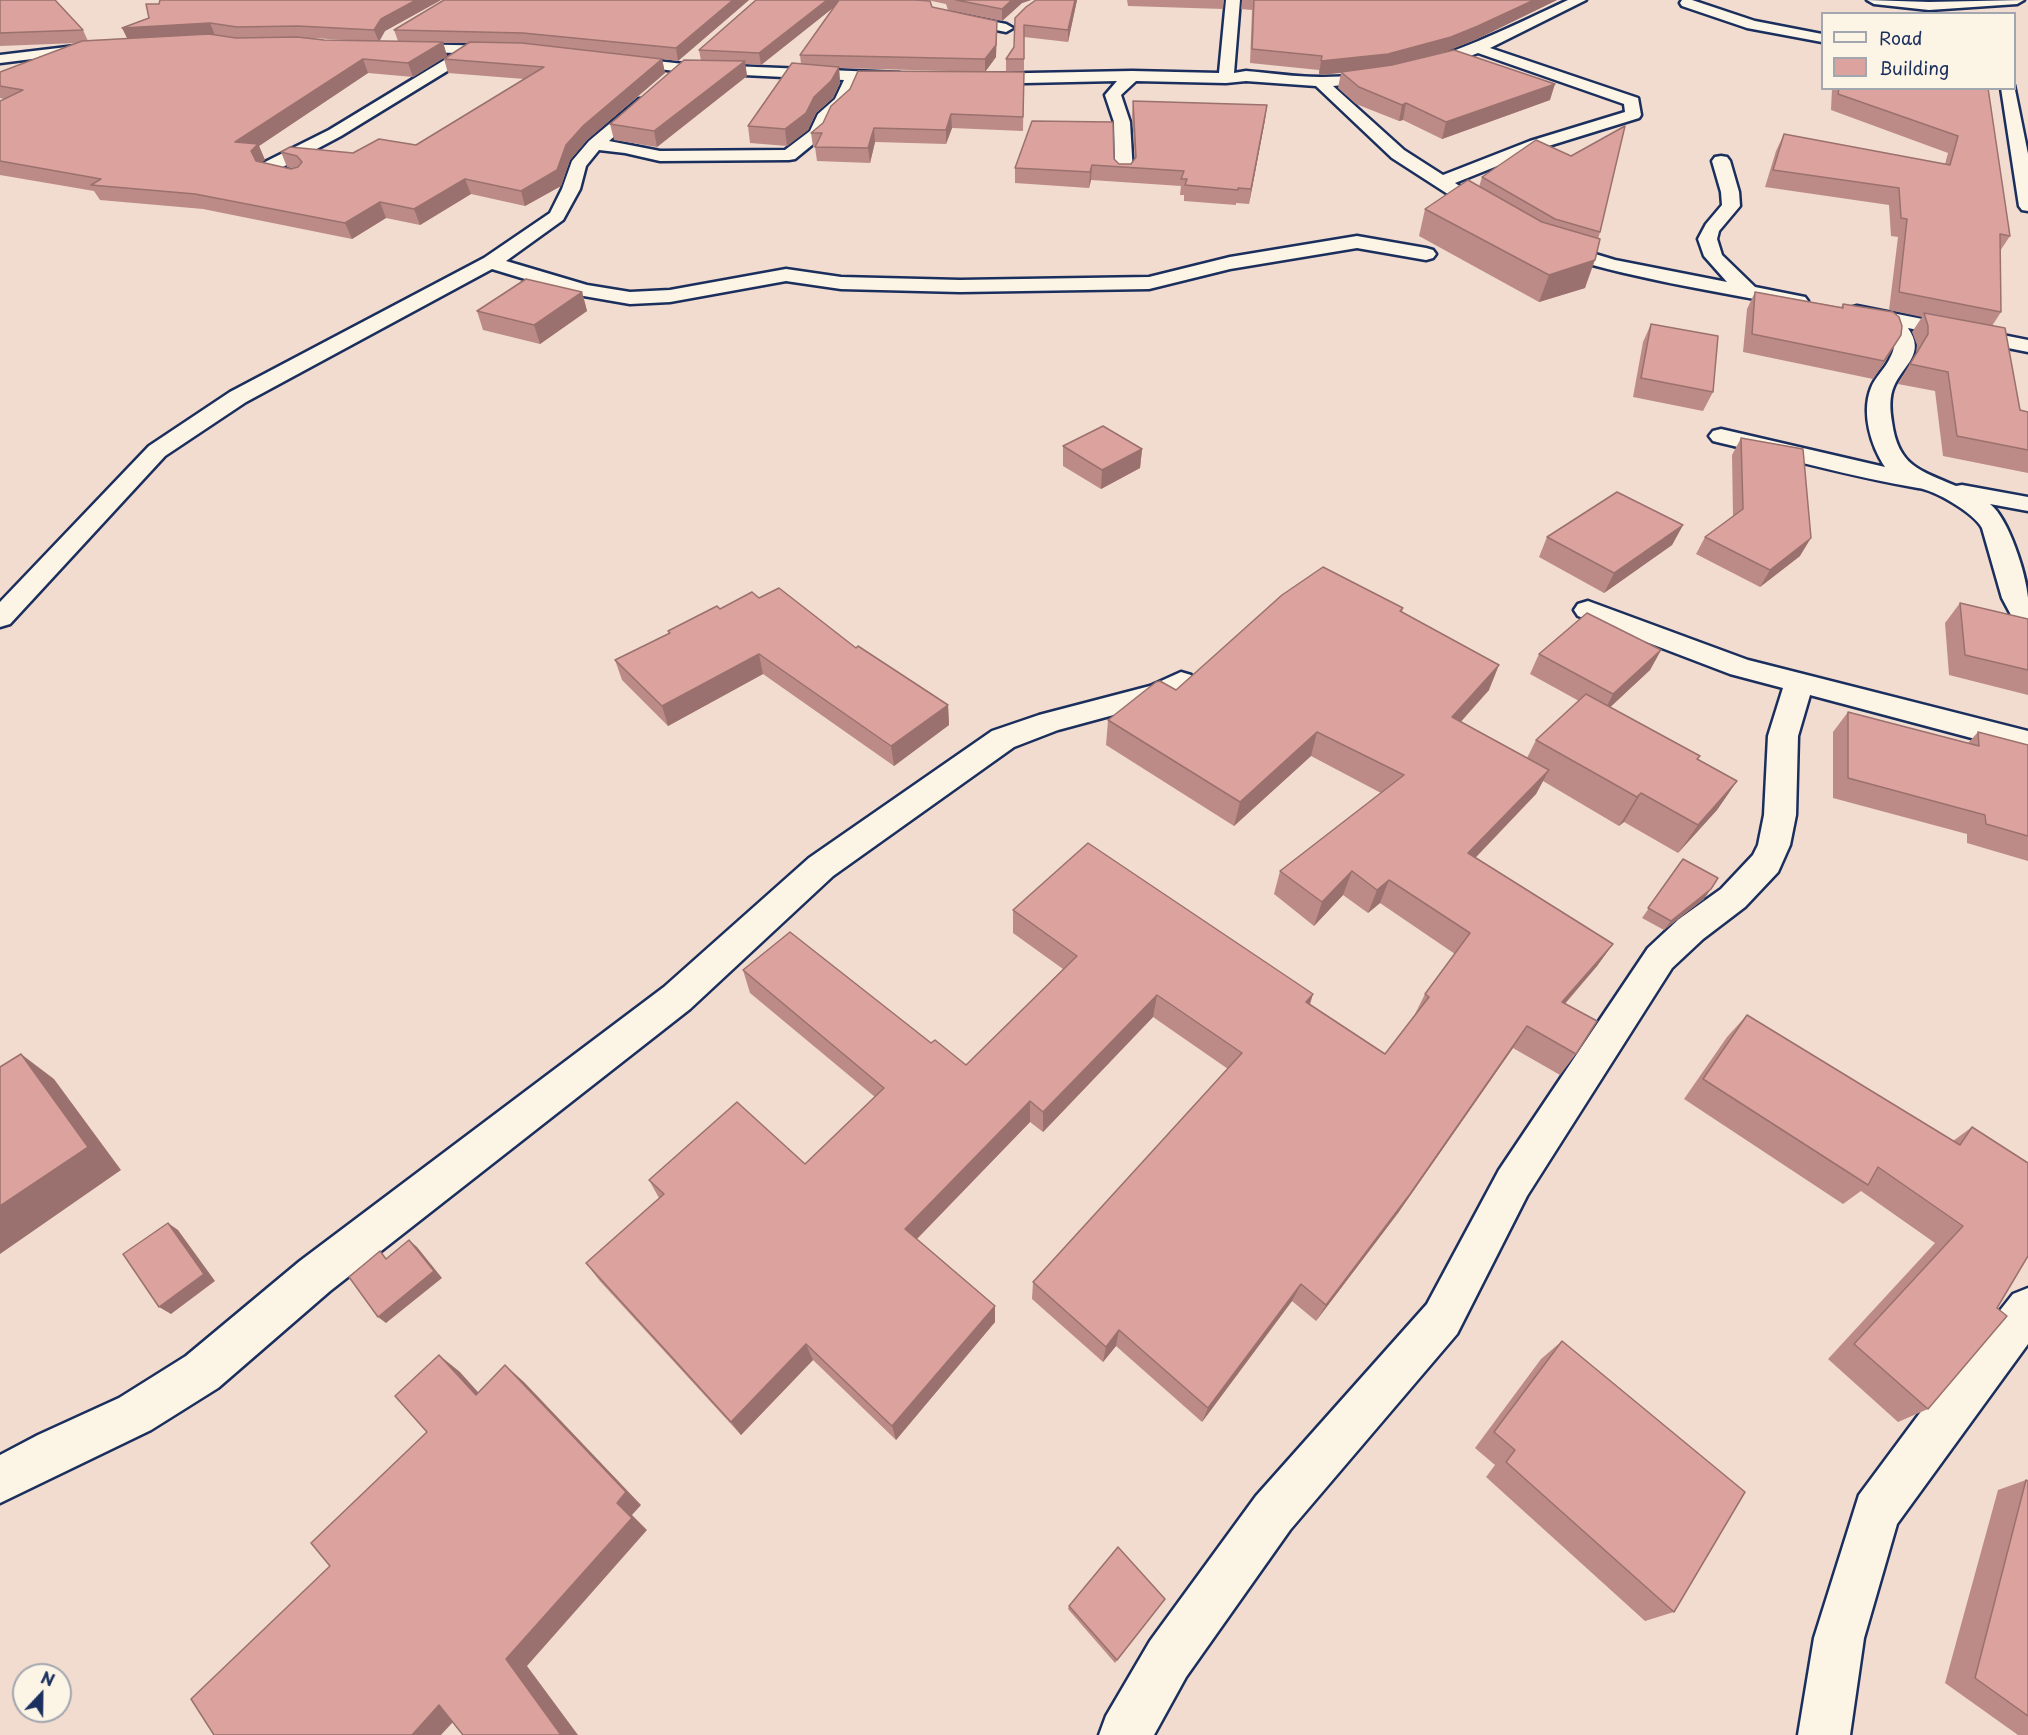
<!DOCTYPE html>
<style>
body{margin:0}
#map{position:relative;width:2028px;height:1735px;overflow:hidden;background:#f2dccf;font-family:"Playpen Sans",sans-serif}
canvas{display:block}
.legend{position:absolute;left:1821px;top:12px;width:195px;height:78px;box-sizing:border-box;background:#fcf5e5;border:2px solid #a2a6af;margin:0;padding:8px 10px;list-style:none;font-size:18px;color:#1b2f5e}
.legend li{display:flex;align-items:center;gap:12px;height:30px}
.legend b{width:30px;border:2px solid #a2a6af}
.north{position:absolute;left:12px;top:1663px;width:60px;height:60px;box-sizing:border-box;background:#fcf5e5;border:2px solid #a2a6af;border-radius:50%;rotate:22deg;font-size:16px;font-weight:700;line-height:24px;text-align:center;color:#1b2f5e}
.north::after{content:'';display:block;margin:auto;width:21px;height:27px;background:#1b2f5e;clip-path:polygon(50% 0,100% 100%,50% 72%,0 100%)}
</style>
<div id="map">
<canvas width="2028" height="1735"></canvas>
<ul class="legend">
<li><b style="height:8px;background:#fcf5e5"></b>Road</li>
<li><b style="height:16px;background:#dca29d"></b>Building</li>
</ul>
<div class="north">N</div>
</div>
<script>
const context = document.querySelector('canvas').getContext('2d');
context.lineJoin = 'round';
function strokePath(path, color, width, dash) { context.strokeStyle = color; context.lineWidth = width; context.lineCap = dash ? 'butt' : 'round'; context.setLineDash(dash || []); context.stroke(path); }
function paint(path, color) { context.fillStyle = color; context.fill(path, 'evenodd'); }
const minor = new Path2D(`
 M1226,0H1240L1234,73L1246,71C1270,73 1295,77 1320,77C1410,78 1489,37 1568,0H1586L1490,48L1638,98L1641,115L1639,118L1542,148L1455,183L1497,210L1500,214L1497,218H1485L1392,158L1316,86L1246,81L1226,83L1136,81L1121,95L1130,122L1133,173L1130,177H1118L1115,173L1114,122L1105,95L1117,81L979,84L971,79L979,74L1132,71L1219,73ZM1478,53L1624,104L1625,112L1530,141L1443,175L1404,150L1333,86C1383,82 1431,72 1478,53Z
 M1682,0H1692L1755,21L1822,34V42L1747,28L1682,6L1680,3Z
 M1867,0L1929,2L2024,0L2017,4L1929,10L1874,4Z
 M952,13L1006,24L1013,28L1006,32L947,20L945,17L947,14Z
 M92,44L99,48L97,51L0,63V55Z
 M401,44L505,46L512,50L505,54H475L341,136L281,168L303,173L306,177L303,181L297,182L263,174L260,170L263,163L329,130L456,53L396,51L394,48Z
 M620,57L684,64L900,73L908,78L900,83L859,81L850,101L831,119L823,136L795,159L789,160L660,161L625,153L599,150L586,166L580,189L563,220L506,261L587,285L630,292L670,290L786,269L841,277L960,280L1149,277L1230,257L1357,236L1426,248L1433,250L1436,254L1433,258L1426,260L1357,248L1230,269L1149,289L960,292L841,289L786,281L670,302L630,304L578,295L492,269L246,402L165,456L10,624L0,627V602L149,446L230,392L484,258L550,213L562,189L572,161L589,141L639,99H651L653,102L609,141L660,151L785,150L810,131L818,114L835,99L844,80L684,72L615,64L613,61Z
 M2014,85L2028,154V211L2022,210L2019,206L2001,88H2014Z
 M1721,156L1727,157L1730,161L1739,192L1740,206L1719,231L1717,239L1722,255L1755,287L1805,297L1808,301L1805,305L1798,307C1713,291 1628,278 1545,251L1543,247L1545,243L1552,241L1615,260L1727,282L1704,256L1698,239L1706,224L1722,205L1721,192L1712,161L1715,157Z
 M1857,306L2028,340V352L1908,328C1926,354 1904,364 1894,386C1889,397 1890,410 1892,422C1898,466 1919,470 1956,486L1962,485L2028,497V511L1990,504C2009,519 2026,574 2028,598C2028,609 2028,620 2028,631L2018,628L2002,598L1982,528C1974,513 1935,490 1918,488C1852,477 1786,458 1721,443L1713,441L1709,436L1713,431L1721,429L1885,467C1871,446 1861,413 1871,388C1875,377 1884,370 1889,360C1908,328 1872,322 1850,316L1847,312L1850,308Z
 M1588,601L1748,660L2028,731V753L1810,695L1798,736L1796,815L1790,845L1778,872L1745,907L1703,939L1672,968L1527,1196L1457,1334L1290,1530L1186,1677L1154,1735H1099L1106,1716L1150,1641L1256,1496L1427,1304L1499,1170L1648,948L1679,919L1721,889L1753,855L1758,845L1764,815L1768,736L1783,688L1730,674L1578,616L1574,610L1578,604Z
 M1181,672L1191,675L1195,682L1191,689L1169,700L1058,730L1014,747L833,876L690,1009L330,1291L218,1388L151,1430L0,1503V1455L38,1435L119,1398L186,1356L300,1261L664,987L809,858L992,731L1039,715L1150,686Z
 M2028,1288V1344L1897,1524L1864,1638L1850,1735H1798L1814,1638L1859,1495L1934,1394L2013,1294Z`);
const wall = new Path2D(`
 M0,0L83,30L88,41L127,39L149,18L159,4L160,0H441L385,31L379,41H398L394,30L444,0H749L678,61L662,59L665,73L587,140L570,160L561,186L525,206L471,194L420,225L386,218L352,239L203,209L100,200L94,191L0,175V101L4,99L0,98V72L78,43L0,46ZM312,38L329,39L347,40H324ZM443,43H469L444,59L448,73L524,79L416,145L353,153L281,152L287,167L293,168L291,169L262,162L265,160L259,146L368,73L413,77L447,56Z
 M756,0L932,7L997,21L996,57L985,72L839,68L840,83L833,98L816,113L808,130L787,146L750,143L748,126L801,64L800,55L834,7L761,65L745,64L747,76L657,147L614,140L610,124L701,61L699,50Z
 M927,0H1031L1022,3L1002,21L948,10L946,4Z
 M1036,0H1077L1068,42L1024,37V71L1006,72V59L1014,47Z
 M1127,0H1224L1223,9L1128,6Z
 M1242,0H1557L1475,40L1447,51L1425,57L1550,100L1442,139L1403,120L1399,121L1356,104L1338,88L1341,73L1319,75V70L1250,63L1252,10L1241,9Z
 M1024,72L1023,131L952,128L946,144L875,142L870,163L817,161L815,147H813L811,133Z
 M1832,88H1988L2010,236L2000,251L2001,312L1992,326L2020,410L2028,412V473L1943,456L1935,391L1898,384L1916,353L1917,345L1912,332L1922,317L1889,310L1898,237L1891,236L1889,205L1765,187L1776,151L1784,134L1945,164L1948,153L1831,110Z
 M1133,101L1265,120L1249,204L1236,203V205L1184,201V195H1180L1181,186L1091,180L1089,188L1015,183V168L1114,159L1119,164H1131L1135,160L1132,115Z
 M1482,177L1600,232L1585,288L1539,302L1419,236L1425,209L1479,187Z
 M582,292L587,311L540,344L483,330L477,311Z
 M1755,292L1841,307L1843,304L1891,352L1873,379L1743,352L1747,309Z
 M1651,324L1713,392L1703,411L1633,397L1643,342Z
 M1741,438L1800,556L1760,587L1696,554L1705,537L1733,516L1732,455Z
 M1063,446L1142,449L1140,468L1101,489L1063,466Z
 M1683,525L1672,545L1604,593L1539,557L1547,537Z
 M759,598L856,648L948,705L949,725L894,766L763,674L668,726L622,680L615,660L669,634L668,631L720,609Z
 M1960,603L2028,619V695L1949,675L1945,623Z
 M1403,608L1402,612L1489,690L1460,722L1527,758L1536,740L1579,701L1530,674L1539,654L1661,650L1650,670L1610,707L1700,756L1698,759L1737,781L1717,810L1678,853L1624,822L1619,826L1543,781L1536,794L1475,858L1613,944L1597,966L1565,1004L1576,1054L1560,1075L1513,1048L1398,1213L1316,1321L1292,1301L1202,1422L1116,1346L1103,1362L1032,1299L1033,1282L1228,1069L1153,1017L1043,1132L1030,1122L917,1239L995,1306V1322L896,1440L813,1360L741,1435L599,1280L586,1263L659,1198L649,1180L805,1164L875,1097L750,993L743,970L931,1043L966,1065L1063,969L1013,933V910L1313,994L1310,1005L1385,1054L1414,1016L1425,994L1455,954L1380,903L1368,913L1343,895L1314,926L1274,894L1280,871L1381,793L1311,756L1234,826L1106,745L1108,720L1176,690Z
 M1848,712L1968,743L1978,732L2028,745V861L1967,843V834L1833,798V732Z
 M1683,859L1704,899L1664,930L1642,918Z
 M1747,1015L1953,1141L1972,1127L2028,1163L1928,1409L1898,1422L1828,1359L1935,1243L1861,1191L1843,1204L1684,1099L1727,1037Z
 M1562,1341L1674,1612L1645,1621L1486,1477L1495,1465L1475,1448L1541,1359Z
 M2026,1480L2028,1481V1735H2018L1945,1683L1998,1490Z
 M1165,1599L1115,1663L1068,1609L1069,1606Z`);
const shadedWall = new Path2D(`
 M416,0H441L385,31L379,42L374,30L381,19Z
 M733,0H749L678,61L676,48Z
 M827,0H843L761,65L759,53Z
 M1012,0H1031L1022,3L1002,21V9Z
 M1075,0H1077L1068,42V30Z
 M1534,0H1557L1475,40L1447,51L1385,68L1319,75L1321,61Z
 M997,21L996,57L985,72V59Z
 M210,23L215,35L128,40L122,28Z
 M443,42L447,56L413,77L408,63Z
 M363,59L368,73L259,146L265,160L258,166L235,142Z
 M662,59L665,73L587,140L570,160L561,186L525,206L521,191L566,145L584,125Z
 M745,61L747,76L657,147L654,131Z
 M839,67L840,83L833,98L816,113L808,130L787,146L785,129L814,97Z
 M1555,84L1550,100L1442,139L1446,122Z
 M1406,103L1403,120L1399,121L1402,105Z
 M1267,105L1265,120L1249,204L1251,189Z
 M951,114L952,128L946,144V130Z
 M874,128L875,142L870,163L868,148Z
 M1092,165L1091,180L1089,188L1090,172Z
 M465,179L471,194L420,225L414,209Z
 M380,202L386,218L352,239L345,223Z
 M1595,260L1585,288L1539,302L1549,275Z
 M582,292L587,311L540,344L534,325Z
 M1901,335L1891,352L1873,379L1884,361Z
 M1142,449L1140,468L1101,489L1102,470Z
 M1683,525L1672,545L1604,593L1614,573Z
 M1811,538L1800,556L1760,587L1770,570Z
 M1661,650L1650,670L1603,714L1613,694Z
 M759,654L763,674L668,726L662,706Z
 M1499,665L1489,690L1443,742L1452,717Z
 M948,705L949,725L894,766L891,746Z
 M1317,732L1311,756L1234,826L1240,802Z
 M1549,770L1536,794L1457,877L1468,853Z
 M1737,781L1717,810L1678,853L1698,825Z
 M1641,793L1624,822L1619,826L1637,797Z
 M1352,871L1343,895L1314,926L1322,902Z
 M1389,880L1380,903L1368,913L1377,890Z
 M1711,889L1704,899L1664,930L1671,921Z
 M1613,944L1597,966L1547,1024L1562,1002Z
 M1313,994L1305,1016L1306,1002Z
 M1157,995L1153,1017L1043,1132V1112Z
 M1527,1026L1513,1048L1398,1213L1316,1321L1326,1305Z
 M21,1054L54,1079L121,1170L0,1254V1206Z
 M1030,1101V1122L909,1247L905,1229Z
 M168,1223L178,1230L215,1281L171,1314L159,1307Z
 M409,1240L417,1247L442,1278L386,1323L378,1317Z
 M1301,1284L1292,1301L1202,1422L1208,1408Z
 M995,1306V1322L896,1440L892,1426Z
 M1119,1330L1116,1346L1103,1362L1106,1347Z
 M806,1344L813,1360L741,1435L731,1422Z
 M439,1355L460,1372L495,1411L476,1395Z
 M505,1365L524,1382L641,1505L632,1515L647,1530L527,1666L578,1735H561L506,1659L617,1503Z
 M439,1705L464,1710L441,1735H412Z`);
const building = new Path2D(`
 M0,0H55L83,30L0,33Z
 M160,0H416L381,19L374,30L298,26L237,27L210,23L122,28L149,18L146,4H159Z
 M444,0H733L676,48L523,33L394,30Z
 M756,0H827L759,53L699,50Z
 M839,0H915L930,1L932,7L997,21L996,45L985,59L800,55Z
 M956,0H1012L1002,9Z
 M1036,0H1075L1068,30L1024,25V59H1006L1014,47L1015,18L1026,7Z
 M1254,0H1534L1478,26L1451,37L1388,54L1321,61L1322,56L1252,49Z
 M209,34L236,38L297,37L324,40L443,42L408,63L363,59L235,142L258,144L251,151L256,161L291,169L298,167L302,162L297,156L281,152L290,147L353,153L379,139L416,145L544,67L444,59L470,42L522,43L662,59L584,125L566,145L557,170L521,191L465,179L414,209L380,202L345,223L195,194L91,185L101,179L0,161V101L23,90L0,86V72L82,41Z
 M1454,50L1555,84L1446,122L1406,103L1402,105L1359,87L1341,72L1392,65Z
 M684,60L745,61L654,131L610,124Z
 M792,63L839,67L831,81L814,97L806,113L785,129L748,126Z
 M858,71L1024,72L1023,117L951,114L946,130L874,128L868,148L815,147L822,133H811L823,123L831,106L850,89Z
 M1839,88H1988L2010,236L2000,234L2001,312L1899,292L1907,219L1901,218L1899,188L1773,170L1784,134L1950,165L1958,136L1838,94Z
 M1133,101L1267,105L1251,189L1238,188V190L1185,185L1187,179H1181L1184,171L1092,165L1090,172L1015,168L1032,121L1113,122L1114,159L1119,164H1131L1136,157Z
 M1625,126L1600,232L1555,219L1482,177L1536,140L1571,156Z
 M1468,180L1542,222L1600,239L1595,260L1549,275L1425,209Z
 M526,279L582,292L534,325L477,311Z
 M1755,292L1843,308V304L1893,312L1899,317L1902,326L1901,335L1884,361L1752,334Z
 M1924,313L2005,328L2020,410L2028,412V450L1957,436L1948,372L1910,364L1928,334V326Z
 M1651,324L1718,336L1713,392L1641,378Z
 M1103,426L1142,449L1102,470L1063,446Z
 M1741,438L1803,449L1811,538L1770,570L1705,537L1743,509Z
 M1617,492L1683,525L1614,573L1547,537Z
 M1323,567L1403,608L1400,611L1499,665L1452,717L1549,770L1468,853L1613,944L1562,1002L1597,1021L1576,1054L1527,1026L1410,1194L1326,1305L1301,1284L1208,1408L1119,1330L1106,1347L1033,1282L1242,1053L1157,995L1043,1112L1030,1101L905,1229L995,1306L892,1426L806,1344L731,1422L586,1263L664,1194L649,1180L737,1102L805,1164L884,1088L743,970L790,932L931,1043L935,1040L966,1065L1077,956L1013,910L1088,843L1313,994L1306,1002L1385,1054L1429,997L1425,994L1470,933L1389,880L1377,890L1352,871L1322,902L1280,871L1404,775L1317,732L1240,802L1108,720L1156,682L1160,681L1176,690L1282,595Z
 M779,588L856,648L858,646L948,705L891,746L759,654L662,706L615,660L670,633L668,631L717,606L720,609L752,592L759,598Z
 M1960,603L2028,619V670L1965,655Z
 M1587,613L1661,650L1613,694L1539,654Z
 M1586,694L1700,756L1697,759L1737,781L1698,825L1641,793L1637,797L1536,740Z
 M1848,712L1979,746L1978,732L2028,745V836L1986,824L1985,815L1848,778Z
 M1683,859L1718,878L1711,889L1671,921L1648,908Z
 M1747,1015L1960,1145L1972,1127L2028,1163V1256L1997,1308L2007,1316L1928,1409L1854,1344L1963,1226L1878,1167L1868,1185L1703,1079Z
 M21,1054L88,1147L0,1206V1067Z
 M168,1223L204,1274L159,1307L123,1254Z
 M409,1240L434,1271L378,1317L349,1277L380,1251L386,1259Z
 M1562,1341L1745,1492L1674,1612L1506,1462L1515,1450L1494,1432Z
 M439,1355L476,1395L505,1365L626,1492L617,1503L632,1518L506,1659L561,1735H463L439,1705L412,1735H214L191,1699L330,1566L311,1543L427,1432L395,1396Z
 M2026,1480L2028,1481V1716L1975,1678Z
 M1118,1547L1165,1599L1117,1660L1069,1606Z`);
strokePath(minor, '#1b2f5e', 5);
paint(minor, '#fcf5e5');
paint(wall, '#bd8b87');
paint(shadedWall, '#9a716e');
paint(building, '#dca29d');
strokePath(building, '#9a716e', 1.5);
</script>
